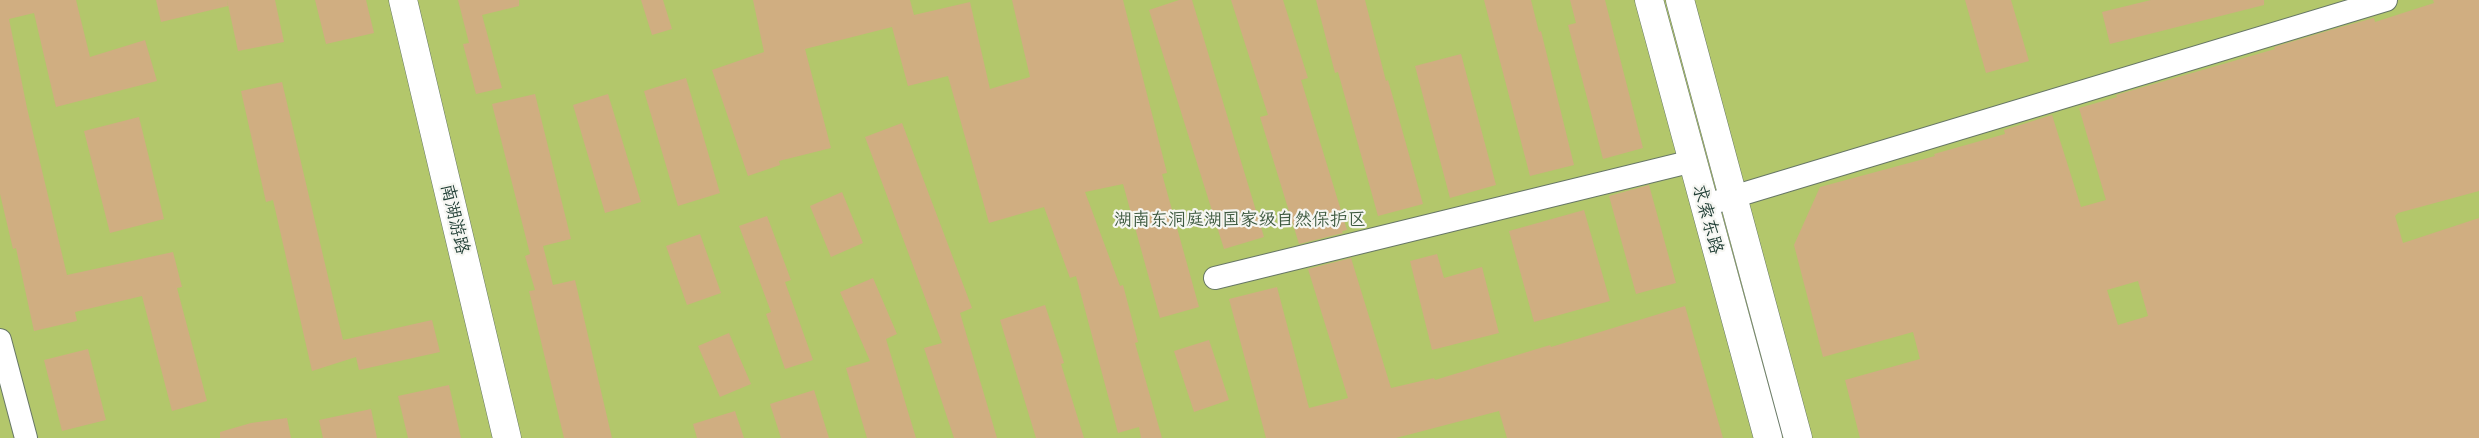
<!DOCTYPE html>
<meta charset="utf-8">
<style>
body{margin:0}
canvas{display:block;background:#ede2c4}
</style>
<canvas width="2479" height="438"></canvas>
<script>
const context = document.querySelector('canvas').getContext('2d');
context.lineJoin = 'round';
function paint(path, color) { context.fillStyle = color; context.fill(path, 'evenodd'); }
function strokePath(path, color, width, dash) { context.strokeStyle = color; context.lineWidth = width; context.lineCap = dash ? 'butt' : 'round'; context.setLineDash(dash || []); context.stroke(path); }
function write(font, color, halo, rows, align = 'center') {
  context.font = font + ' Mali,"LXGW WenKai TC",sans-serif'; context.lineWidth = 4.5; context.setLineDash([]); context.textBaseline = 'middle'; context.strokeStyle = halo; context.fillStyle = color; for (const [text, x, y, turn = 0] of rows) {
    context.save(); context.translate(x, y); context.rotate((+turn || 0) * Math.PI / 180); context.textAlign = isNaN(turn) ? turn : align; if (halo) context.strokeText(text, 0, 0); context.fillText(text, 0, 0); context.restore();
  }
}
const green = new Path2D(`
 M0,0H2479V438H0Z`);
const building = new Path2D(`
 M0,0H76L90,57L145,40L157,81L56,107L34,13L9,19L27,108L67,275L173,252L182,287L177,288L207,401L172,411L142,296L75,312L77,321L34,331L16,248L13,249L0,194Z
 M156,0H227L228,6L161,22Z
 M227,0H275L284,42L238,51Z
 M315,0H366L374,33L326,44Z
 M458,0H519V6L482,15L502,88L476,94L463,44L469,43Z
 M641,0H663L672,29L652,35Z
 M753,0H910L914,15L970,2L990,89L1030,77L1012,0H1123L1167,173L1162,174L1199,307L1160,318L1123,184L1085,192L1120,286L1123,285L1138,342L1135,343L1162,438H1141L1139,427L1118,433L1076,276L1070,278L1044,207L989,223L948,76L908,86L892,27L805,49L831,148L779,161L780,165L748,176L712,70L764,52Z
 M1179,0H1192L1264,237L1224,249L1149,10Z
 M1231,0H1283L1308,78L1301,80L1347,230L1342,231L1343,233L1299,244L1260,117L1268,115Z
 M1316,0H1365L1386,81L1388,80L1423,204L1378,216L1338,72L1335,73Z
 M1484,0H1531L1539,32L1541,31L1574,165L1530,176Z
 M1570,0H1605L1643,148L1603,159L1568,25L1576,23Z
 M1965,0H2011L2029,61L1986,73Z
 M2151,0H2264V5L2110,44L2102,12Z
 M2433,0H2479V191L2398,213L2395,216L2403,243L2479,218V438H1860L1845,380L1920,359L1913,332L1823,357L1794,245L1820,187L1935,156L1934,154L2005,134L2004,130L2052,115L2081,207L2106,200L2079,108L2117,97L2116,95L2275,49L2274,47L2341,27L2374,18L2375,22L2434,3ZM2138,281L2148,316L2118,325L2107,290Z
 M1461,54L1496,185L1450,198L1415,66Z
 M686,78L720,193L678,206L644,91Z
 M282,82L343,340L432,320L440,352L359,370L356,357L312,371L273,200L266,202L241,91Z
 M535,94L571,239L543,246L553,285L575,280L612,438H564L529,291L535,290L525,256L530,254L492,104Z
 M608,94L641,202L605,213L573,105Z
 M139,117L164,219L110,233L84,131Z
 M902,123L972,308L960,313L997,438H954L924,348L942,343L865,137Z
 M1649,185L1676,283L1636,294L1609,196Z
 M842,192L863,243L831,257L810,206Z
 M1584,210L1610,301L1534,322L1509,231Z
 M767,216L791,280L785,282L813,360L785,369L766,314L771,312L739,226Z
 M700,234L721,293L687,305L666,246Z
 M1437,254L1444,278L1482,267L1499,333L1432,350L1410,261Z
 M1351,258L1391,388L1434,378L1435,380L1550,345L1551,347L1685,306L1723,438H1507L1499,411L1396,438H1266L1229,299L1277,287L1309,408L1348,398L1308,269Z
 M873,278L897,334L886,339L916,438H867L846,368L870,361L840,292Z
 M1045,305L1064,363L1061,364L1084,438H1036L1000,320Z
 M729,333L751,384L720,397L698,346Z
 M1209,340L1229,400L1194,412L1174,351Z
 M88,349L106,420L62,431L44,360Z
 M449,385L461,438H408L398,396Z
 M814,390L829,438H781L770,404Z
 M371,409L377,438H323L319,420Z
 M735,411L744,438H697L693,424Z
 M287,418L291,438H220V432L251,423Z`);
const street = new Path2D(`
 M1716,202L2386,0
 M1215,278L1693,161
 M0,340L26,438`);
const secondary = new Path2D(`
 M403,0L507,438`);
const primary = new Path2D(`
 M1649,0L1768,438
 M1680,0L1798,438`);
const streetNames = [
 ["南湖游路",455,219,77],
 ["求索东路",1708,219,75]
];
const parkNames = [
 ["湖南东洞庭湖国家级自然保护区",1240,219]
];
paint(green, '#b3c76b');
paint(building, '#d0ae81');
strokePath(street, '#677766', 24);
strokePath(secondary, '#677766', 29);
strokePath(primary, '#677766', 29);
strokePath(street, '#fff', 22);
strokePath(secondary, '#fff', 28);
strokePath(primary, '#fff', 28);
write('18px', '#1f3d34', '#f6f6f2', streetNames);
write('18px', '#3d593f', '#f6f6f2', parkNames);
</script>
